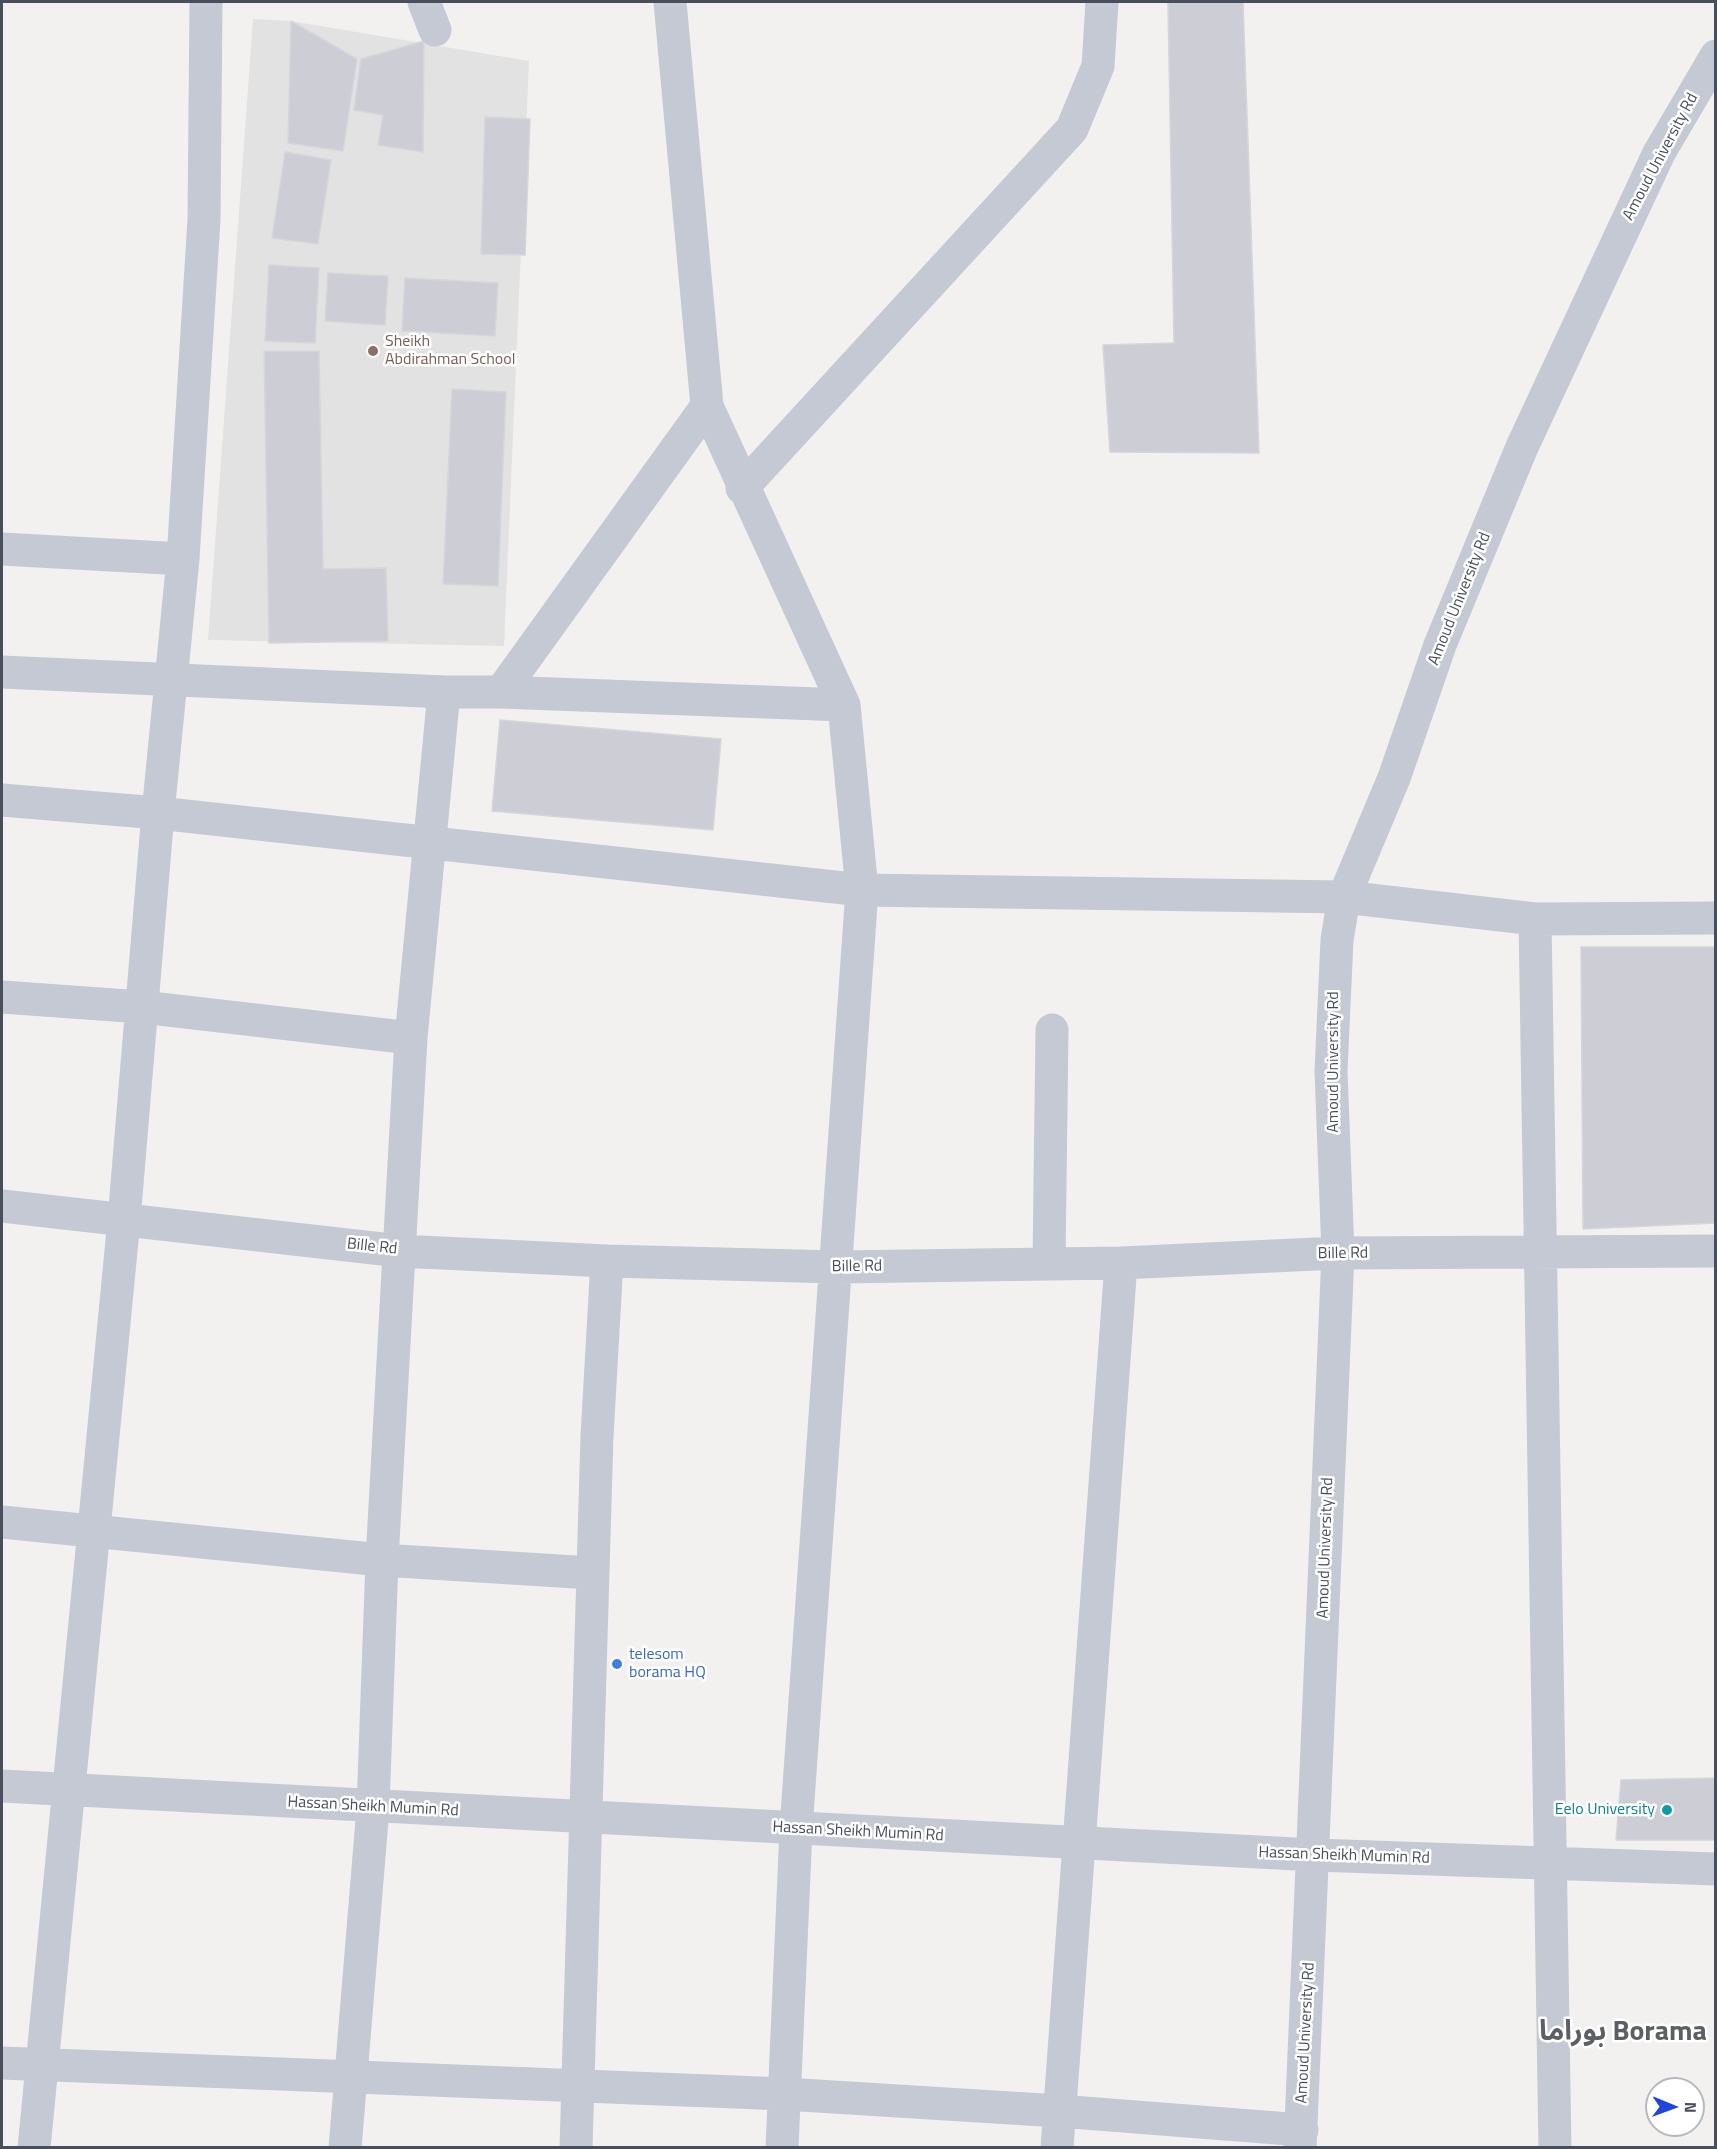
<!DOCTYPE html>
<meta charset="utf-8">
<style>
body{margin:0}
#map{position:relative;width:1717px;height:2149px;overflow:hidden;background:#f3f1f0;font-family:"Titillium Web",sans-serif}
canvas{display:block}
.frame{position:absolute;inset:0;border:3px solid #494e5d;pointer-events:none}
.north{position:absolute;left:1645px;top:2077px;width:60px;height:60px;box-sizing:border-box;background:#fff;border:2px solid #b6b8be;border-radius:50%;rotate:91deg;font-size:16px;font-weight:700;line-height:24px;text-align:center;color:#494e5d}
.north::after{content:'';display:block;margin:auto;width:21px;height:27px;background:#2144dc;clip-path:polygon(50% 0,100% 100%,50% 72%,0 100%)}
</style>
<div id="map">
<canvas width="1717" height="2149"></canvas>
<div class="frame"></div>
<div class="north">N</div>
</div>
<script>
const context = document.querySelector('canvas').getContext('2d');
context.lineJoin = 'round';
function paint(path, color) { context.fillStyle = color; context.fill(path, 'evenodd'); }
function strokePath(path, color, width, dash) { context.strokeStyle = color; context.lineWidth = width; context.lineCap = dash ? 'butt' : 'round'; context.setLineDash(dash || []); context.stroke(path); }
function write(font, color, halo, rows, align = 'center') {
  context.font = font + ' "Titillium Web","Noto Sans Arabic",sans-serif'; context.lineWidth = 5; context.setLineDash([]); context.textBaseline = 'middle'; context.strokeStyle = halo; context.fillStyle = color; for (const [text, x, y, turn = 0] of rows) {
    context.save(); context.translate(x, y); context.rotate((+turn || 0) * Math.PI / 180); context.textAlign = isNaN(turn) ? turn : align; if (halo) context.strokeText(text, 0, 0); context.fillText(text, 0, 0); context.restore();
  }
}
const education = new Path2D(`
 M253,19L291,21L529,61L504,646L208,640Z`);
const building = new Path2D(`
 M1168,2H1243L1259,453L1110,452L1103,345L1174,343Z
 M291,21L357,59L343,151L288,143Z
 M424,41L423,152L378,145L383,115L354,110L361,59Z
 M485,117L530,119L525,255L481,254Z
 M285,152L331,160L318,244L272,238Z
 M269,265L319,268L315,343L265,341Z
 M328,273L388,276L385,325L325,321Z
 M405,278L498,283L495,336L402,331Z
 M264,351H319L323,569L386,568L388,641L269,643Z
 M452,389L506,392L498,586L443,584Z
 M500,720L721,739L713,830L492,811Z
 M1581,947H1716V1223L1583,1229Z
 M1716,1778V1840H1616L1621,1780Z`);
const minor = new Path2D(`
 M424,2L435,30
 M670,2L707,406L844,705L862,890L796,1829L782,2148
 M742,488L1072,129L1098,66L1102,2
 M2,549L183,559
 M2,672L444,692H501L844,705
 M501,692L707,406
 M2,800L158,813L862,890L1344,897L1535,919L1716,918
 M1535,919L1555,2148
 M2,997L142,1007L411,1038
 M2,1206L400,1251L607,1261L837,1267L1121,1263L1338,1253L1716,1251
 M1049,1263L1052,1030
 M2,1522L382,1560L592,1573
 M2,1786L1315,1855L1716,1869
 M2,2063L785,2094L1059,2111L1302,2130
 M34,2148L124,1220L158,813L183,559L204,219L206,2
 M345,2148L373,1808L382,1560L411,1038L444,692
 M576,2148L597,1436L607,1261
 M1057,2148L1121,1263
 M1300,2148L1338,1253L1331,1071L1337,940L1344,897L1394,778L1440,645L1522,447L1659,153L1716,56`);
const markers = [
 [373,351,6,"#8d6e63"],
 [617,1664,6,"#3f7fe0"],
 [1667,1810,6,"#0f9aa8"]
];
const streetNames = [
 ["Amoud University Rd",1661,157,-62],
 ["Amoud University Rd",1460,599,-68],
 ["Amoud University Rd",1334,1062,-90],
 ["Bille Rd",372,1247,6],
 ["Bille Rd",1343,1254,-1],
 ["Bille Rd",857,1267,-1],
 ["Amoud University Rd",1326,1548,-88],
 ["Hassan Sheikh Mumin Rd",373,1807,3],
 ["Hassan Sheikh Mumin Rd",858,1832,3],
 ["Hassan Sheikh Mumin Rd",1344,1856,2],
 ["Amoud University Rd",1306,2033,-87]
];
const educationNames = [
 ["Sheikh",385,342],
 ["Abdirahman School",385,360]
];
const shopNames = [
 ["telesom",629,1655],
 ["borama HQ",629,1673]
];
const cultureNames = [
 ["Eelo University",1655,1810]
];
const townNames = [
 ["بوراما Borama",1623,2033]
];
paint(education, '#e3e2e2');
paint(building, '#cdced5');
strokePath(building, '#d5d5db', 1.5);
strokePath(minor, '#c5c9d4', 33);
for (const [x, y, r, color] of markers) { const dot = new Path2D(); dot.arc(x, y, r, 0, 2 * Math.PI); context.fillStyle = color; context.fill(dot); strokePath(dot, '#fff', 2); }
write('16px', '#494e5d', '#fff', streetNames);
write('16px', '#785e54', '#fff', educationNames, 'left');
write('16px', '#366cbe', '#fff', shopNames, 'left');
write('16px', '#0d838f', '#fff', cultureNames, 'right');
write('bold 28px', '#5d5f65', '#fff', townNames);
</script>
